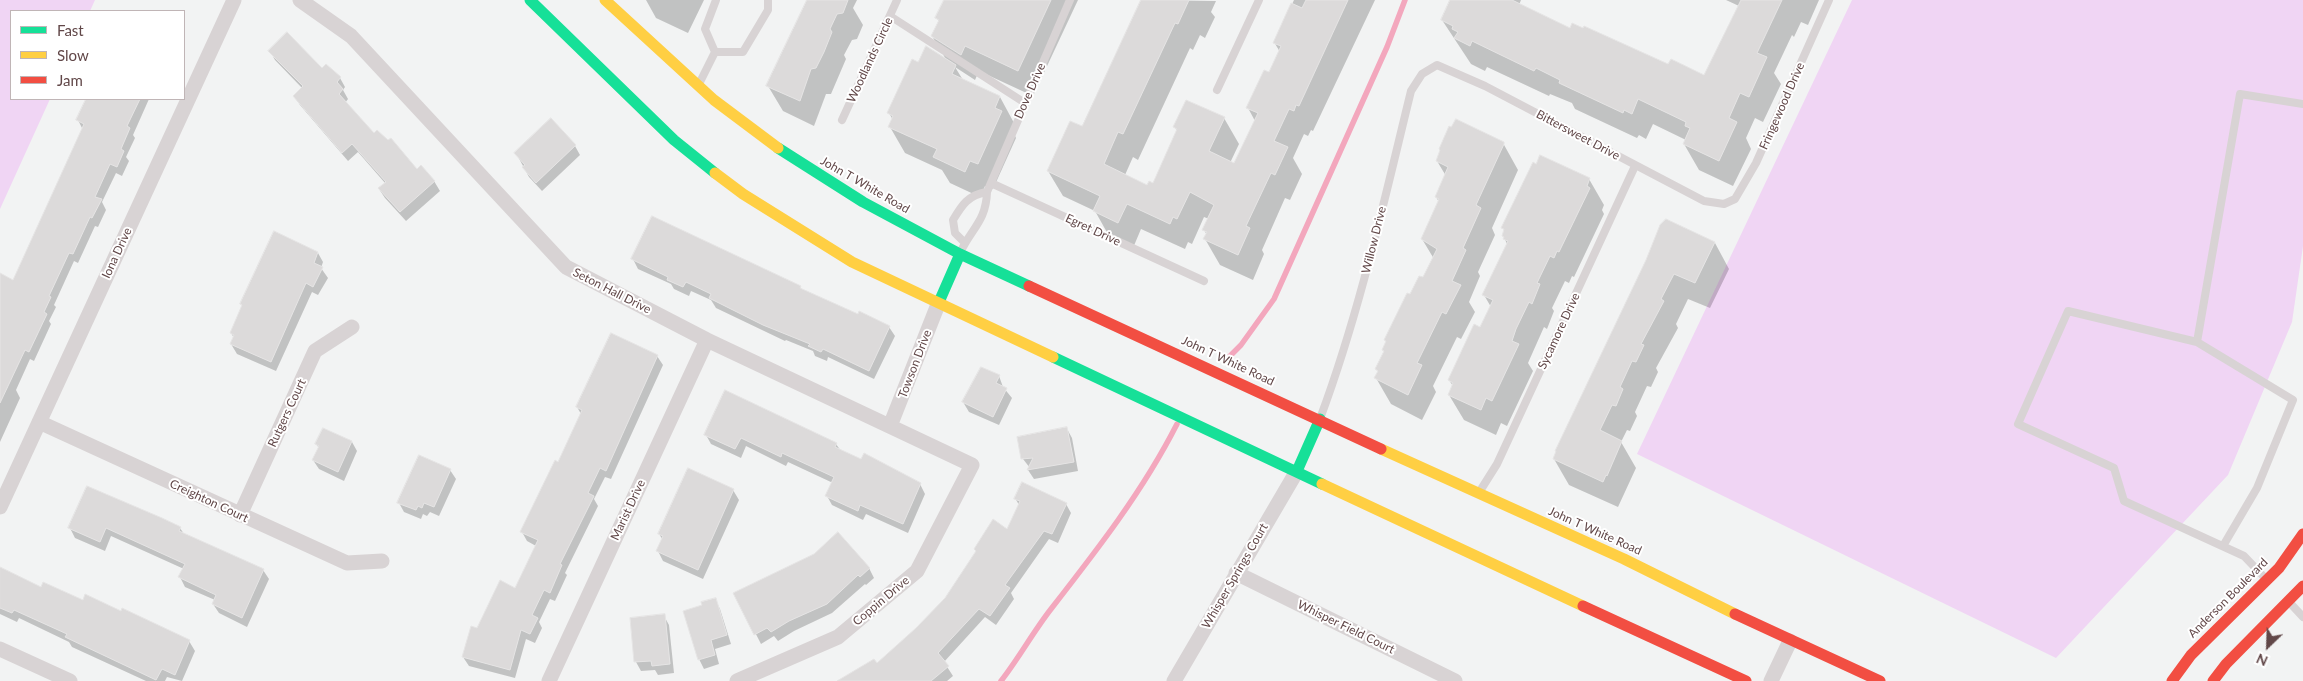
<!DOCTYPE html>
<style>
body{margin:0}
#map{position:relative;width:2303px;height:681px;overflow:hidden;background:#f2f3f3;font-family:Lato,sans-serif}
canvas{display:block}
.legend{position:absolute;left:10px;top:10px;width:175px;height:90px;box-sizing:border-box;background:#fff;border:1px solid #c0b5b6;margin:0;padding:6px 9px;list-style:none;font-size:15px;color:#614748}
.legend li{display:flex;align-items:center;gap:10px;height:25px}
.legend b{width:25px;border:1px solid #c0b5b6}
.north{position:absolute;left:2243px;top:621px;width:50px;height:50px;-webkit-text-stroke:4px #fff;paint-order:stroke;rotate:204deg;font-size:14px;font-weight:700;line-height:20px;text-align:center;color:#614748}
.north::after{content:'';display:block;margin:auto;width:18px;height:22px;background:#614748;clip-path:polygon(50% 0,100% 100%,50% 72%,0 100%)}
</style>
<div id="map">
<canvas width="2303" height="681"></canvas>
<ul class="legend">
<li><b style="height:6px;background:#16e098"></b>Fast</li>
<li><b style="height:6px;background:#ffcf43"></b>Slow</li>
<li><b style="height:6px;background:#f24e42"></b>Jam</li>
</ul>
<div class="north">N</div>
</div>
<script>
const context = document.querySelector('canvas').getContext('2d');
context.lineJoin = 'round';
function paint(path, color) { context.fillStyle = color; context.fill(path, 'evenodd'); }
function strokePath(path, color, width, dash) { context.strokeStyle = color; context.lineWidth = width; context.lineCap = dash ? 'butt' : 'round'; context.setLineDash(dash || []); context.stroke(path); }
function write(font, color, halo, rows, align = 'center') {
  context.font = font + ' Lato,sans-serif'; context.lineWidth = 4; context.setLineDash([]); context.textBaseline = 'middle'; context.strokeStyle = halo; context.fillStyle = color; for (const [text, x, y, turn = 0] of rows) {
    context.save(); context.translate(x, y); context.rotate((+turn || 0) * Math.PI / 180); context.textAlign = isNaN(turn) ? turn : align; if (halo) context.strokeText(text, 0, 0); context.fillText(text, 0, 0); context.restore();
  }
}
const green = new Path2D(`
 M0,0H95L90,11H11V99H50L0,209Z
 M1852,0H2303V246L2292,322L2228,475L2056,658L1637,454Z`);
const shadow = new Path2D(`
 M646,0H704L688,33L656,18Z
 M809,0H857L853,8L863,25L857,39L852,40L844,55L846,59L831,94H826L814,126L783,111L768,86Z
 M945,0H1078L1033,96L979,71L975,80L955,67L963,80L1000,97L1014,123L1012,129L1016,138L993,189L985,186L980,197L950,183L942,170L905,153L890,127L893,120L889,113L919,63L947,61L932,36L939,22L937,18Z
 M1143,0L1216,1L1211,12L1215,17L1205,38L1200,35L1193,50L1190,48L1138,160L1133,157L1125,175L1147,186L1153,184L1177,132L1175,127L1224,118L1239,144L1230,163L1235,165L1255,121L1248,108L1270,74L1280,52L1274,42L1294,0H1375L1313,131L1311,130L1308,136L1304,134L1293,158L1302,174L1290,200L1285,198L1262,250L1264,254L1253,280L1220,265L1205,239L1207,235L1204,230L1209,219L1204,217L1192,244L1188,242L1185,249L1141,229L1133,248L1109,236L1095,211L1063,196L1048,171L1083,128Z
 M1452,0H1521L1519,5L1570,29L1668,66L1705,77L1739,6L1726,0H1819L1808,25L1801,22L1794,37L1792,35L1774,73L1781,84L1763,122L1755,118L1746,138L1751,149L1733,186L1699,170L1684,144L1686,140L1653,124L1646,139L1639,135L1637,138L1575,109L1572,103L1550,94L1549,96L1487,67L1485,71L1471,64L1442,20Z
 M270,51L322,69L340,78L345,87L343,90L348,99L345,103L374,135L417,171L434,181L440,191L406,221L385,198L379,189L385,183L358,152L348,161L300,105L294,96L302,88L275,60Z
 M88,99H149L133,135L135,138L126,157L129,161L122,176L116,173L102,202L106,210L98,227L95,226L78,263L74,261L54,305L56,307L49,321L51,324L34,361L30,359L16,390L20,398L0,442V283L14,281L83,130L78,120Z
 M551,120L575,146L580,155L542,191L529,177L516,153Z
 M1503,143L1518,170L1492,228L1495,235L1478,272L1480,276L1469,302L1475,312L1461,339L1457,337L1433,386L1436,392L1422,420L1391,404L1376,378L1379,373L1377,369L1385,352L1387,343L1385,340L1434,259L1422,239L1439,202L1436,197L1446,176L1437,161Z
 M1589,179L1604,205L1602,210L1604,214L1574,277L1572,276L1569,283L1565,281L1552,308L1554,311L1547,329L1544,327L1528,363L1533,371L1507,426L1501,423L1496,435L1464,420L1449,395L1453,386L1449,380L1481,328L1491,307L1484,295L1507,244L1503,235L1505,232L1503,228Z
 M1715,243L1729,269L1710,308L1688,299L1676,324L1678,328L1656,368L1658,372L1651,387L1647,386L1635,412L1637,416L1630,431L1627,430L1621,442L1636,468L1618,507L1569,485L1554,459L1647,260Z
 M318,253L323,262L321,268L328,278L318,295L312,292L276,371L237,354L231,344L234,338L231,333Z
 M633,259L800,287L803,291L858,316L889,327L895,336L874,379L828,357L827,361L815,356L813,351L786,340L785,341L716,308L711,300L691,291L689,296L674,289L671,284L638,269Z
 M657,356L663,365L611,479L605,477L594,499L598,506L565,573L567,575L555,601L550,599L539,622L542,628L535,643L526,639L515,678L469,666L463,657L477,630L516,590L536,546L527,541L522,532L559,463L581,414L577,407Z
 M999,376L1003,387L1012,398L999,425L969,412L963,402Z
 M1067,429L1072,438L1078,471L1034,479L1028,470L1030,468L1023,459Z
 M706,435L836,444L841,451L920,484L925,494L908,533L866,514L863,520L832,505L827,496L833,483L788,462L786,466L746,446L741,458L711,444Z
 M352,442L357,451L344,481L319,469L313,460L319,448L316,444Z
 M450,470L456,479L439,516L430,512L427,516L423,514L421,519L404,512L399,503Z
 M88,487L180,528L184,534L263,570L269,579L247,627L219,613L213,604L215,600L185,587L180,577L184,569L111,536L105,551L75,538L70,528Z
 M733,490L739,500L703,579L663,561L658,551L663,540L659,534Z
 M1015,498L1066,504L1071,513L1058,543L1049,539L1011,593L1014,599L996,625L985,617L944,662L953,676L947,681H837L876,665L917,629L1008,531L1019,505Z
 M869,568L874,578L866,585L865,584L832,613L794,631L778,641L774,636L761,644L735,593Z
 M0,578L41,588L189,641L195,651L182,681L167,677L165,681H146L72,647L69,642L19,618L17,622L0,614Z
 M715,599L720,609L731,644L715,649L719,664L704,669L699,659L703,606Z
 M664,616L669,625L674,673L658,675L655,670L641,671L636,662L631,619Z`);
const stream = new Path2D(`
 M1227,359L1241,345L1274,299L1387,47L1405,0
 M1001,681C1019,658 1033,632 1051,609C1097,550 1143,491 1177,424`);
const building = new Path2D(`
 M807,0H848L843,13L837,14L830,29L832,32L824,52L816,68L811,69L800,101L766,86Z
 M944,0H1051L1018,71L965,46L961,55L931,36L939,20L935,18Z
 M1141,0H1189L1178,24L1175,23L1123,134L1118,132L1104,164L1147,185L1149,181L1153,183L1177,129L1173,127L1186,100L1225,117L1209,151L1234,163L1258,113L1246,108L1264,70L1269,72L1281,46L1273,43L1291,3L1302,8L1306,0H1348L1299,106L1296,105L1294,111L1289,109L1274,141L1288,147L1275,175L1271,173L1246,226L1250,228L1238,255L1203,239L1207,232L1202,230L1214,205L1190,192L1177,219L1173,217L1170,224L1127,204L1118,223L1093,211L1100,196L1047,171L1070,121L1082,126Z
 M1450,0H1512L1570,28L1572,23L1583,28L1584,26L1668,64L1671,59L1704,75L1741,0H1782L1757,53L1767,57L1749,97L1740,93L1729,118L1737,122L1719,161L1683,144L1690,128L1685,126L1686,122L1638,99L1632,114L1624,110L1623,113L1559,83L1560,80L1536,68L1534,71L1472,41L1470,46L1454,38L1458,32L1452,29L1453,26L1441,20Z
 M287,32L322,68L326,64L341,77L337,82L343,89L339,94L374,133L377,130L388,140L391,138L417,169L421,165L435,181L400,212L378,188L386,182L352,144L342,153L293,96L303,86L268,51Z
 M926,46L956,65L952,74L1000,96L995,108L1002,111L978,164L970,161L965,172L933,157L937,149L888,127L893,116L887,113L912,59L918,62Z
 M86,99H140L127,126L130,128L121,149L124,151L117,167L110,164L95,197L102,199L92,218L90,217L73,254L69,253L49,296L51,297L44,312L47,314L29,352L25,350L0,403V273L13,280L84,124L76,120Z
 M551,118L576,145L536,183L522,167L525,165L514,153Z
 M1456,119L1504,142V144L1476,205L1481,208L1463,248L1466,250L1452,281L1461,285L1446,314L1442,312L1421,355L1417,363L1422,365L1408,395L1374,378L1378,371L1375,369L1384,351L1382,350L1386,341L1384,340L1407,293L1410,294L1419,276L1423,277L1437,249L1421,239L1439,199L1435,197L1448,167L1436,161L1440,150L1439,149L1449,126L1451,127Z
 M1540,155L1590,178L1587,186L1590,188L1559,252L1557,251L1554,258L1550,256L1537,283L1540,284L1532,304L1529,302L1516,329L1512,341L1519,344L1492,401L1486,398L1481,410L1448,395L1453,383L1448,380L1474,324L1480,327L1493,300L1482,295L1508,241L1503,239L1504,237L1502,236L1504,229L1501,228L1533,162L1536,164Z
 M652,216L801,286L800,288L858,314L859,311L890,326L869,371L823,349L821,352L808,346L810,344L763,325L709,298L711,294L686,282L683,287L667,280L668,277L631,259Z
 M1666,219L1715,242L1695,283L1674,274L1661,299L1664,301L1641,344L1644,345L1636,362L1632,361L1620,387L1623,389L1616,406L1612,405L1600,430L1622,441L1607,476L1606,475L1603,482L1553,459L1556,451H1555L1646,260L1660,225Z
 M274,231L318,252L314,263L323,267L313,287L306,283L271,362L230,344L234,335L230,333L242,305L240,304Z
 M611,333L658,355L606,471L600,468L588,493L594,496L560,564L562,565L550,593L544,590L532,615L538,618L530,634L521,630L510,670L462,657L471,626L477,628L500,580L515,588L538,540L520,532L555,460L558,462L582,410L576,407Z
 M981,367L1000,375L996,383L1007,388L993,417L962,402Z
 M725,390L837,443L835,447L861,459L864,453L921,483L903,524L860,505L858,511L825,496L834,477L782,453L781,457L741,438L735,449L704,435Z
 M1067,427L1074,462L1027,470L1033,458L1021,459L1017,437Z
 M323,428L352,441L338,472L312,460L319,446L315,444Z
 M419,455L451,469L434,507L424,503L422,508L418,506L416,510L397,503Z
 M688,468L734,489L698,570L656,551L663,536L658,534Z
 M1022,482L1067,503L1052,534L1044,531L1005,585L1010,588L990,616L979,609L938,653L949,666L931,681H837L874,659L877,663L916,628L945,598L976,551L974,549L993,519L1007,529L1020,501L1014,499Z
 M87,486L162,518L181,527L179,531L264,569L242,618L212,604L216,595L178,577L185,564L106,528L100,542L68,528Z
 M838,532L870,568L860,577L858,575L827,604L789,621L771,632L767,628L754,635L733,593L814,554Z
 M0,567L41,587L43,582L83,600L85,594L121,611L122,608L190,640L175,675L162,669L156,680L65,637L67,634L14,610L12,613L0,608Z
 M716,598L727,635L711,640L715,655L698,660L683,611L702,605L701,602Z
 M665,614L670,664L652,666L651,661L634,662L630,618Z`);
const lane = new Path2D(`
 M890,16L1025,103
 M715,52H743L768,10V0
 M715,52L705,29L716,0
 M699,84L715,52
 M1217,90L1259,0
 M842,120L897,0
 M991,183L1204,281
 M965,243L955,233L953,220C962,205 968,195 987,192
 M961,251C972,228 986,221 987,192L1070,0
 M2197,342L2240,94L2303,104
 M1321,416C1360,311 1384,201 1411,91L1422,74L1437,65L1485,86L1704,201L1724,204L1735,199L1756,163L1829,0
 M1480,491L1497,464L1635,166
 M2223,546L2257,488L2293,400L2197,342L2068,311L2018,424L2114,468L2124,501L2244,556L2266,579
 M2290,603L2303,617`);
const street = new Path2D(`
 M300,0L351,36L566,267L707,340L972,465L917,571L838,637L737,681
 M39,422L347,563L382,561
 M890,426L939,302
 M0,507L234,0
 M240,515L315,351L352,327
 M1236,573L1455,681
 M0,649L70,681
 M549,681L707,340
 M1174,681L1297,471
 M1771,681L1790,641`);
const fast = new Path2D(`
 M530,0L674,140L715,173
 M778,148L863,202L960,254L1029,286
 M939,302L960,254
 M1053,357L1322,484
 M1297,471L1320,419`);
const slow = new Path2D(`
 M605,0L714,100L778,148
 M715,173L743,194L852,262L1053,357
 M1381,449L1624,559L1735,614
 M1322,484L1583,606`);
const jam = new Path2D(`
 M1029,286L1381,449
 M1583,606L1746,681
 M1735,614L1880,681
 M2172,681L2191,655L2279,568L2303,534
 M2213,681L2226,664L2303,586`);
const streetNames = [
 ["Woodlands Circle",870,60,-65],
 ["Dove Drive",1030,91,-66],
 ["Fringewood Drive",1782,106,-66],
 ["Bittersweet Drive",1578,135,28],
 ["John T White Road",865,185,30],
 ["Egret Drive",1093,230,25],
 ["Willow Drive",1374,240,-76],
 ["Iona Drive",117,253,-65],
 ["Seton Hall Drive",612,291,27],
 ["Sycamore Drive",1559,331,-65],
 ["John T White Road",1228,361,25],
 ["Towson Drive",915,364,-69],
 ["Rutgers Court",287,413,-65],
 ["Creighton Court",209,501,25],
 ["Marist Drive",628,510,-65],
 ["John T White Road",1595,531,24],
 ["Whisper Springs Court",1235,576,-60],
 ["Anderson Boulevard",2228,598,-45],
 ["Coppin Drive",881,601,-40],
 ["Whisper Field Court",1346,627,26]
];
paint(green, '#f0d5f4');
paint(shadow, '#0003');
strokePath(stream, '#f3a7bd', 5.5);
paint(building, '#dcdada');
strokePath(building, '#e5e4e4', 1);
strokePath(lane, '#d8d3d4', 8);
strokePath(street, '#d8d3d4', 15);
strokePath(fast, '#16e098', 11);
strokePath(slow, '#ffcf43', 11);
strokePath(jam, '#f24e42', 11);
write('12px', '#614748', '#fff', streetNames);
</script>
